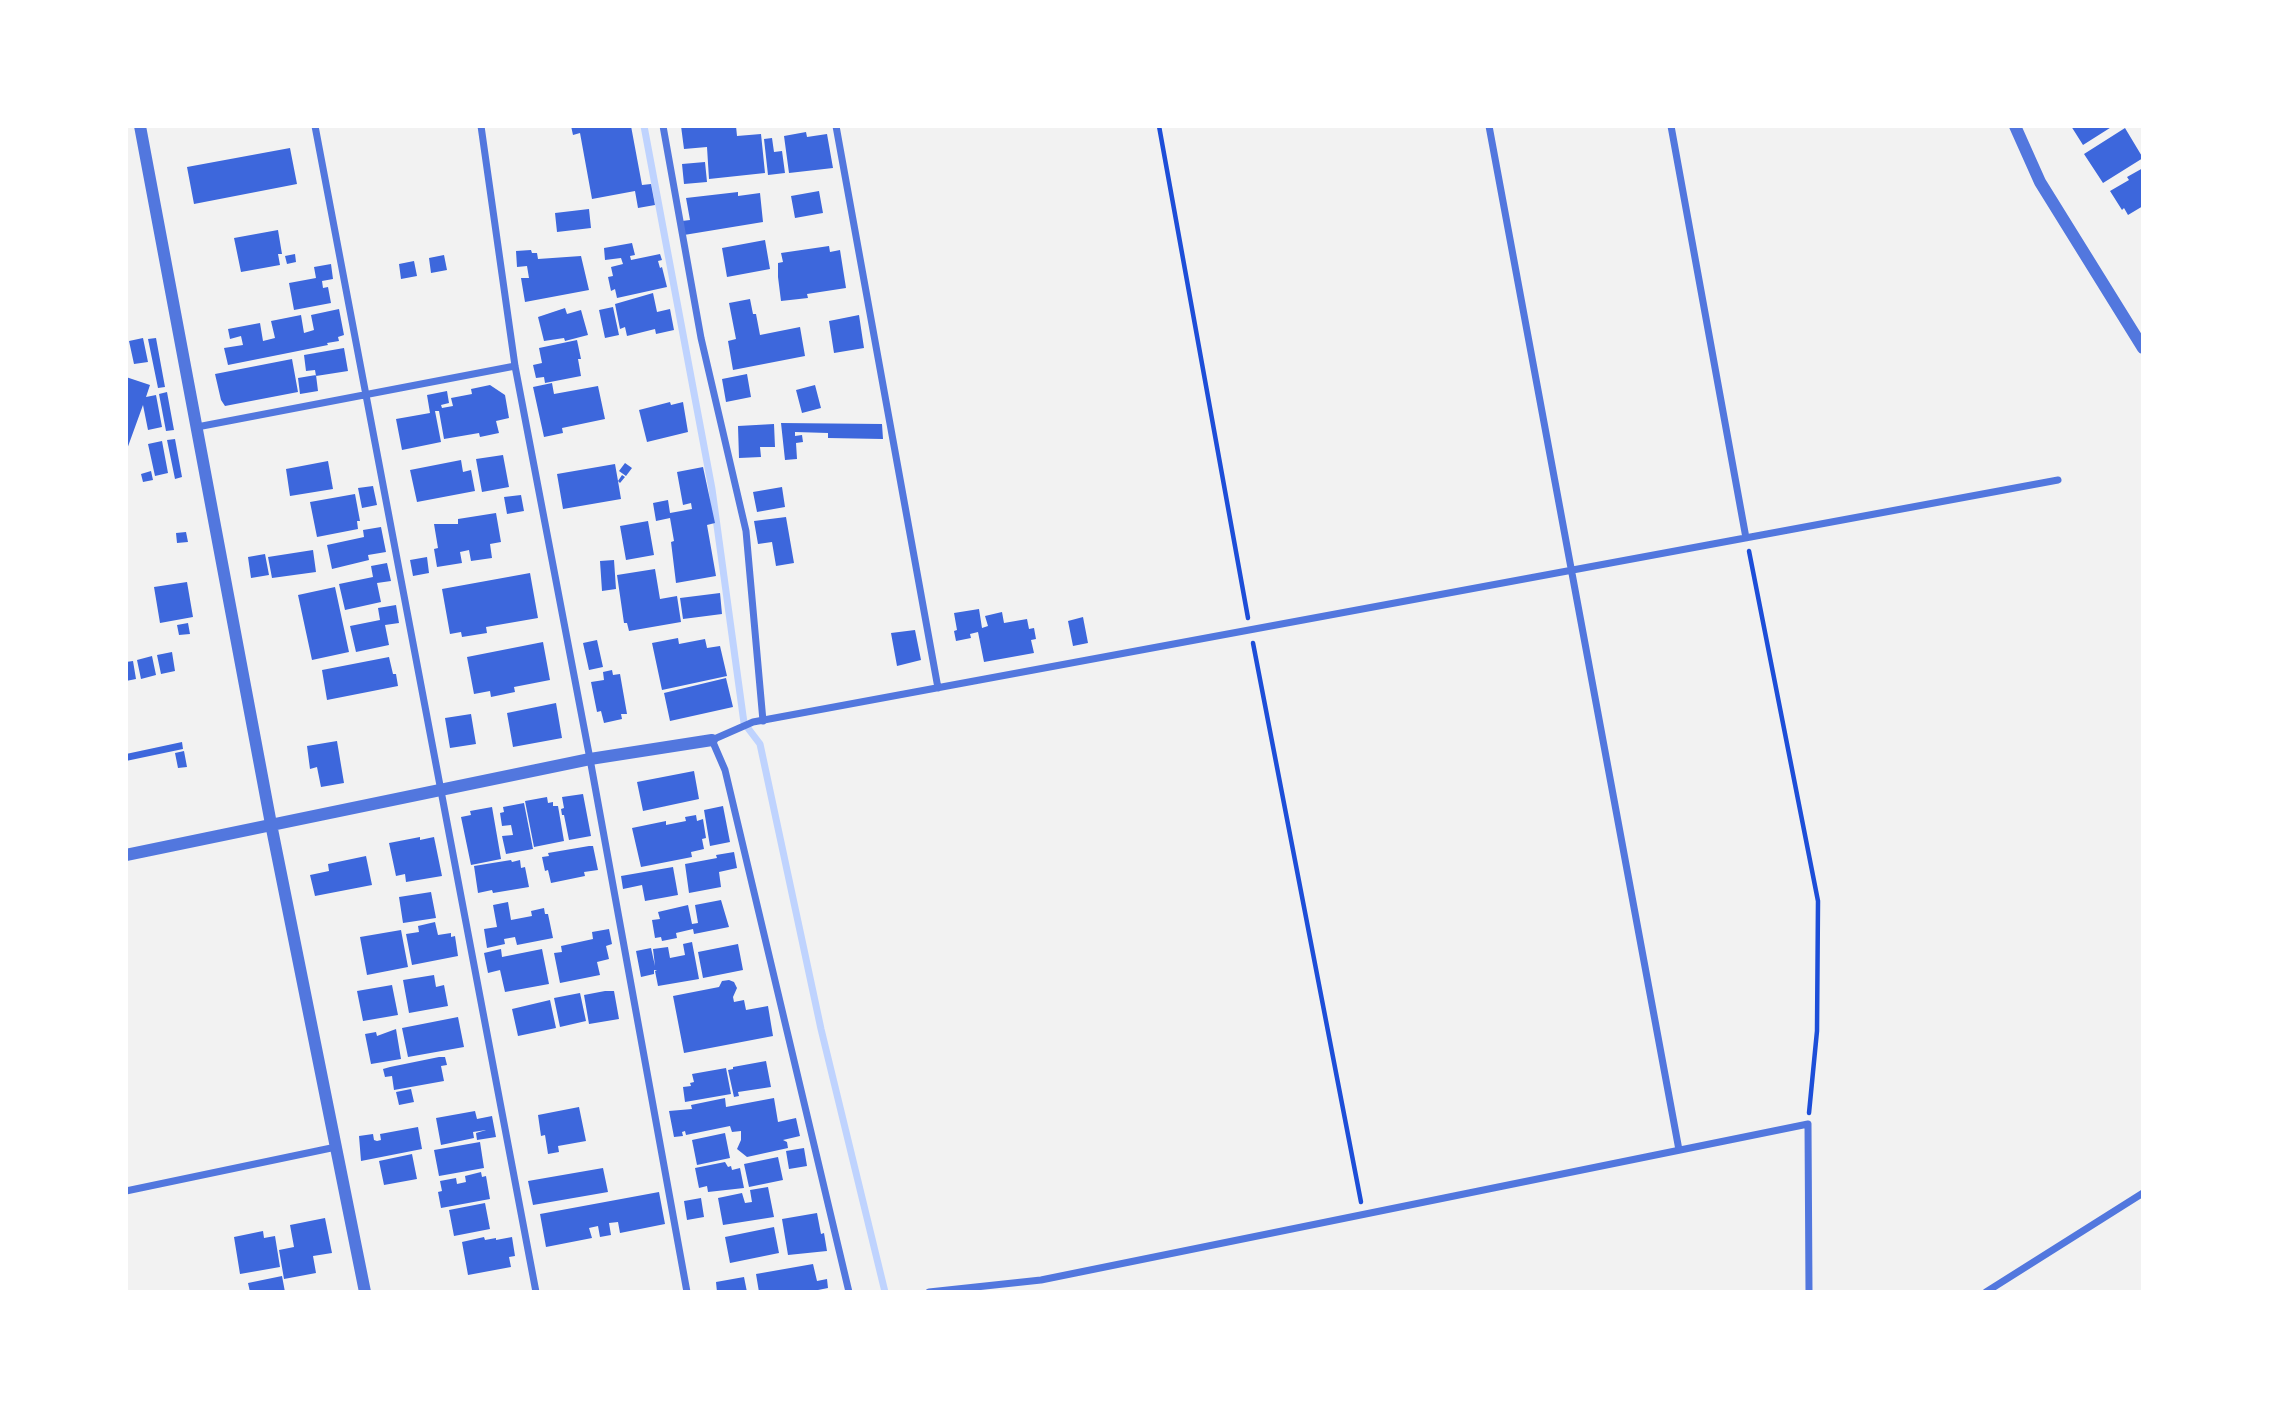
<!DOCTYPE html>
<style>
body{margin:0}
#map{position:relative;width:2269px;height:1418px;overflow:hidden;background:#f2f2f2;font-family:"Playfair Display",serif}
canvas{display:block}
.frame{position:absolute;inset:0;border:128px solid #fff;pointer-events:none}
</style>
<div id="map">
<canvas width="2269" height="1418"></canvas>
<div class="frame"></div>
</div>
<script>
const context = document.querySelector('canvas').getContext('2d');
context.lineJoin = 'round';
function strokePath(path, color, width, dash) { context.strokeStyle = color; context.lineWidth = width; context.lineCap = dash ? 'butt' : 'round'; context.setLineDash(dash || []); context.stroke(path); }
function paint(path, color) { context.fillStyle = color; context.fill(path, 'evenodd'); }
const stream = new Path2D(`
 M644,126L712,489L744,723L760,744L821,1029L885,1292`);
const building = new Path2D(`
 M571,126H631L642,185L651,184L655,205L638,208L635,191L592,199L580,133L573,135Z
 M681,126H736L737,136L761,134L765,173L709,179L707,147L684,149Z
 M2071,126H2113L2083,145Z
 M2125,128L2143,158L2103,183L2084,154Z
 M806,132L807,137L827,134L833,168L789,173L784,136Z
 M772,138L774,152L782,151L785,173L768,175L764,139Z
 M290,148L297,184L194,204L187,167Z
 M705,162L707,182L684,184L682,164Z
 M2143,168V206L2128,215L2124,208L2122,210L2110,191L2129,180L2127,177Z
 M819,191L823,213L795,218L791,196Z
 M738,192V196L760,193L763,222L684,235L682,221L690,220L686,198Z
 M589,209L591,228L557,232L555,213Z
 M278,230L282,254H278L280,265L241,272L234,238Z
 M765,240L770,269L727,277L722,248Z
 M632,243L635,255L630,256L631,260L660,254L662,260L658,261L660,268L662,267L667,287L617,298L615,289L611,291L608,277L613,276L611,267L623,264L621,258L605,260L604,248Z
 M829,246L830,252L840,250L846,288L807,294L808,298L781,301L778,277V263L783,262L781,253Z
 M531,250L532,253H537L538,259L581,256L589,290L525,302L521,278H529L527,266L517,267L516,251Z
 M295,254L296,262L287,264L285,256Z
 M444,255L447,270L431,273L429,258Z
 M414,261L417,276L401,279L399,264Z
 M331,264L333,279L322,281L323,288L328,287L331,303L294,310L289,283L316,278L314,267Z
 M653,293L657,312L670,309L674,330L656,334L655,329L627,336L625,327L620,329L615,304Z
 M750,299L753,314H756L760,335L800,327L805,356L733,370L728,341L736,339L729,303Z
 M613,307L619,335L605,338L599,310Z
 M565,308L567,314L581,310L588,335L565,341L564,338L544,341L538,317Z
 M339,309L344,335L338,337L339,341L327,343L328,345L228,365L224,348L243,345L241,336L230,339L228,329L260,323L263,341L275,338L271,321L301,315L304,333L314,330L311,315Z
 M859,315L864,348L834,353L829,321Z
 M143,338L148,362L134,364L129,341Z
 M156,338L165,387L158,388L148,339Z
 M577,340L581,359H578L581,376L545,383L544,377L536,378L533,365L542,363L539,348Z
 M344,348L348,371L316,376L315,370L306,371L304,355Z
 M292,359L298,392L225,406L221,400L215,374Z
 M747,374L751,397L726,402L722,379Z
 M316,375L318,391L300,394L298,378Z
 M126,377L150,385L146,397L156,395L162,427L148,430L143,405L126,452Z
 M552,383L554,394L598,386L605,419L562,428L563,433L544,437L533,387Z
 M490,385L505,395L509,418L496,421L499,433L480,437L479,433L444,439L439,411H435L441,442L402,450L396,419L430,413L427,395L447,391L449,403L441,405L442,408L453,406L451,398L472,394L471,389Z
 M815,385L821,408L802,413L796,390Z
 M167,392L174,430L166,431L159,394Z
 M670,402L671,405L683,402L688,432L647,442L639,410Z
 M781,423L882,424L883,439L828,438V433L795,432V436L802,435L803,442L796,443L797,459L785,460Z
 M774,424L775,447H760L761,457L739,458L738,426Z
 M175,439L182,477L175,479L167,440Z
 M162,441L168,473L155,476L148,444Z
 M503,455L509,487L482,492L476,459Z
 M461,460L463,472L471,470L475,491L417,502L410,470Z
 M328,461L333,489L290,496L286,469Z
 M625,463L632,468L626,476L619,471Z
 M615,464L618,481L622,475L625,477L620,483L618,481L621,499L563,509L557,474Z
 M703,467L715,523L707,525L716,576L676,583L671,542L674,541L670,518L656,521L653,503L668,500L670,513L692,509L691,503L683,505L677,472Z
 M151,471L153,480L143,482L141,474Z
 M373,486L377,505L362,508L358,488Z
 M782,487L785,507L757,512L753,492Z
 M355,494L360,521H357L358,529L317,537L310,502Z
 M521,495L524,511L507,514L504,497Z
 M496,513L501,542L490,544L492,558L471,561L469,550L460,552L462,563L437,567L434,549L438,548L434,524H458V519Z
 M786,517L794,563L776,566L772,542L758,544L754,521Z
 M648,521L654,555L626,560L620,526Z
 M381,527L386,552L368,555L369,560L332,569L327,545L364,537L363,530Z
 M186,532L188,542L177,543L176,533Z
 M313,550L316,572L272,578L268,557Z
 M265,554L269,575L251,578L248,557Z
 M427,557L429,573L413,576L410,560Z
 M614,560L616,589L602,591L600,561Z
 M387,563L391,581L377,583L381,602L345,610L339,584L373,577L371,566Z
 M655,569L660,599L677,596L681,622L629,631L627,623H624L617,575Z
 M530,573L538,618L486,627L487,633L462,637L461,632L450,634L442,589Z
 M187,582L193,617L160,623L154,587Z
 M335,587L349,652L312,660L298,595Z
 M720,593L722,614L683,619L680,598Z
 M396,605L399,623L385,625L389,645L356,652L350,626L380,620L378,608Z
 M979,609L982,628L988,626L985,616L1002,612L1004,623L1027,619L1029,629L1034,628L1036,639L1031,640L1034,653L984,662L978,632L970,634L971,638L956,641L954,631L957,630L954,613Z
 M1083,617L1088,643L1073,646L1068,621Z
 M188,623L190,634L179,635L177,625Z
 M915,630L921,660L897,666L891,633Z
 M678,638L679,644L705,639L707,648L720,646L727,676L662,690L652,643Z
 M597,640L603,667L589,670L583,643Z
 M543,642L550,680L514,687L515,692L491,697L490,691L474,694L467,657Z
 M172,652L175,671L161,674L157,655Z
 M152,656L156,675L141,679L137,660Z
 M389,657L393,674H396L398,686L327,700L322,670Z
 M133,661L136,679L126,681V662Z
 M612,670L613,675L620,674L627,714H621L622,719L604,723L601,711L597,712L591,682L604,680L603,672Z
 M726,678L733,707L670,721L664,693Z
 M556,703L562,738L513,747L507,713Z
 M471,714L476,744L450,748L445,718Z
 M337,741L344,783L321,787L317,767L310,769L307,746Z
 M182,742L183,749L126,761V754Z
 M184,751L187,767L178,768L175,753Z
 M694,771L699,799L643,811L637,782Z
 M583,794L591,836L569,840L564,815H562L561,809L564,808L562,797Z
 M547,797L548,803L553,802V806H558L564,841L534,847L525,801Z
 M524,803L533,849L506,854L502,836L513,835L511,825L502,826L500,813L504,812L503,807Z
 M723,806L730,842L710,846L704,810Z
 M492,807L501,859L471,865L461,817L471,815L470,811Z
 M696,815L697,821L703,819L706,838L702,839L704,849L691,852L692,857L641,867L632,828L666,821V825L686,821L685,817Z
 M420,837V840L434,837L442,876L406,882L405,874L396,876L389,843Z
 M589,846H593L598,870L584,872L585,876L551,883L548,870L545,871L542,857L549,856L548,853Z
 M734,852L737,868L719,872L721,887L689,893L685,864L717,858L716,855Z
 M366,856L372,885L315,896L310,875L329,871L328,864Z
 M511,860L512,862L520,860L521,868L525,867L529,887L493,893L492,890L478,893L474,866Z
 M673,867L678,895L645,901L642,885L623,889L621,876Z
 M431,892L436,918L403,923L399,897Z
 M721,900L729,927L694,934L693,929L676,933L677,938L662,941L661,937L655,938L652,920L660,919L658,912L688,905L692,924L698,923L695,905Z
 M508,902L511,920L532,916L531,911L544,908L545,914H548L553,938L517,945L515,937L504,939L505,944L487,948L484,929L497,927L493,905Z
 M435,922L438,935L451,933V937L455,936L458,956L412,965L406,934L419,932L418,926Z
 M609,929L612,944L606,946L609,959L597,962L600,975L560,983L554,953L562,952L561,946L593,939L592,932Z
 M401,930L408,967L367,975L360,937Z
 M692,942L699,979L658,986L655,971L657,970H654V974L641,977L636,951L651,948L655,966L653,949L668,947L670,958L685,955L683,944Z
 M738,944L743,970L703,978L698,952Z
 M501,949L502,957L542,949L549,984L505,992L500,970L488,973L484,953Z
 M434,975L436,987L444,985L448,1006L409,1013L403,980Z
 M729,980L734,982L737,988L733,997L734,1002L744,1000L746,1010L768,1006L773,1036L684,1053L673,996L719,987L722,981Z
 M392,985L398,1015L363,1021L357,991Z
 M605,991H614L619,1019L589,1024L584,995Z
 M580,993L586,1021L560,1027L554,998Z
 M550,1000L556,1028L518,1036L512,1009Z
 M458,1017L464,1047L408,1057L402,1028Z
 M396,1029L401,1059L371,1064L365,1034L376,1032L377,1036Z
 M439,1057H445L447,1065L441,1066L444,1081L394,1090L392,1076L385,1077L383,1069L390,1067Z
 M766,1061L771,1087L738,1092L739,1096L734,1097L728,1070L733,1069V1067Z
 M726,1068L731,1094L685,1102L683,1087L691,1086L690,1083L694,1082L692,1074Z
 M411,1089L414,1102L399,1105L396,1092Z
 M725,1098L726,1107L774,1098L778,1122L796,1118L800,1136L783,1140L787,1142L788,1148L747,1157L737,1149L741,1140V1131L732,1132L730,1126L686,1135L685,1131L682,1132L683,1136L674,1137L669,1111L692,1109L691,1105Z
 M579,1107L586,1141L558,1146L559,1152L548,1154L545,1135L541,1136L538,1115Z
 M475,1111L477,1119L492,1116L496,1137L477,1140L476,1133L486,1130L473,1132L474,1138L441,1145L436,1118Z
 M418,1127L422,1149L361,1161L359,1136L373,1134L374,1140L377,1141L381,1140L380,1134Z
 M725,1133L730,1158L697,1165L692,1140Z
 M480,1142L484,1168L439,1176L434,1150Z
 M804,1148L807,1166L789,1169L786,1151Z
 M412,1154L417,1179L384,1185L379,1161Z
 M778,1157L783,1180L749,1187L744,1164Z
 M725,1162L728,1167L731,1166L732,1170L740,1168L744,1188L708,1192L707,1186L699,1188L695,1168Z
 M603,1168L608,1192L533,1205L528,1181Z
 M481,1172L482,1177L486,1176L490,1199L441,1208L438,1192L442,1191L440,1181L456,1178L457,1184L466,1182L465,1176Z
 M768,1187L774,1217L723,1225L718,1198L742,1193L745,1203L752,1202L750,1190Z
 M659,1192L665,1224L620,1233L618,1222L609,1223L611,1235L600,1237L598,1226L589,1228L592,1238L546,1247L540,1214Z
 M701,1198L704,1217L687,1220L684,1201Z
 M485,1203L490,1229L454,1236L449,1210Z
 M817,1213L821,1234L824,1233L827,1251L788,1255L782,1219Z
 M325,1218L332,1253L313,1256L316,1273L284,1279L279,1250L294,1247L290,1225Z
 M774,1227L779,1253L730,1263L725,1237Z
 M263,1231L264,1238L275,1236L280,1267L240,1274L234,1237Z
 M484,1237L485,1240L496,1238V1240L512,1237L515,1256L509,1257L511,1267L468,1275L462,1242Z
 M813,1264L817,1281L827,1279L828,1288L818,1290L819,1292H759L756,1274Z
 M282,1276L285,1292H250L248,1283Z
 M744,1277L747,1292H717L716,1282Z`);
const path = new Path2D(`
 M1159,126L1248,618
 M1749,551L1818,901L1817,1031L1809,1113
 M1253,643L1361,1202`);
const minor = new Path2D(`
 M315,126L536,1292
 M481,126L515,366L590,759L687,1292
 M663,126L701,338L746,531L763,721
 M836,126L938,688
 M1489,126L1679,1150
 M1671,126L1746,538
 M197,427L515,366
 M126,1191L336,1147
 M849,1292L725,770L712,740L753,722L2058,480
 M929,1292L1041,1280L1808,1124L1809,1292
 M1986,1292L2143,1193`);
const tertiary = new Path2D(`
 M140,126L271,824L365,1292
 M2015,126L2040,182L2143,348
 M126,855L590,759L712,740`);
strokePath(stream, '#bfd3fe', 7);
paint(building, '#3d67dc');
strokePath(path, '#1d4ed8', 4.5);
strokePath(minor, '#5277de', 7);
strokePath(tertiary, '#5277de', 12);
</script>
